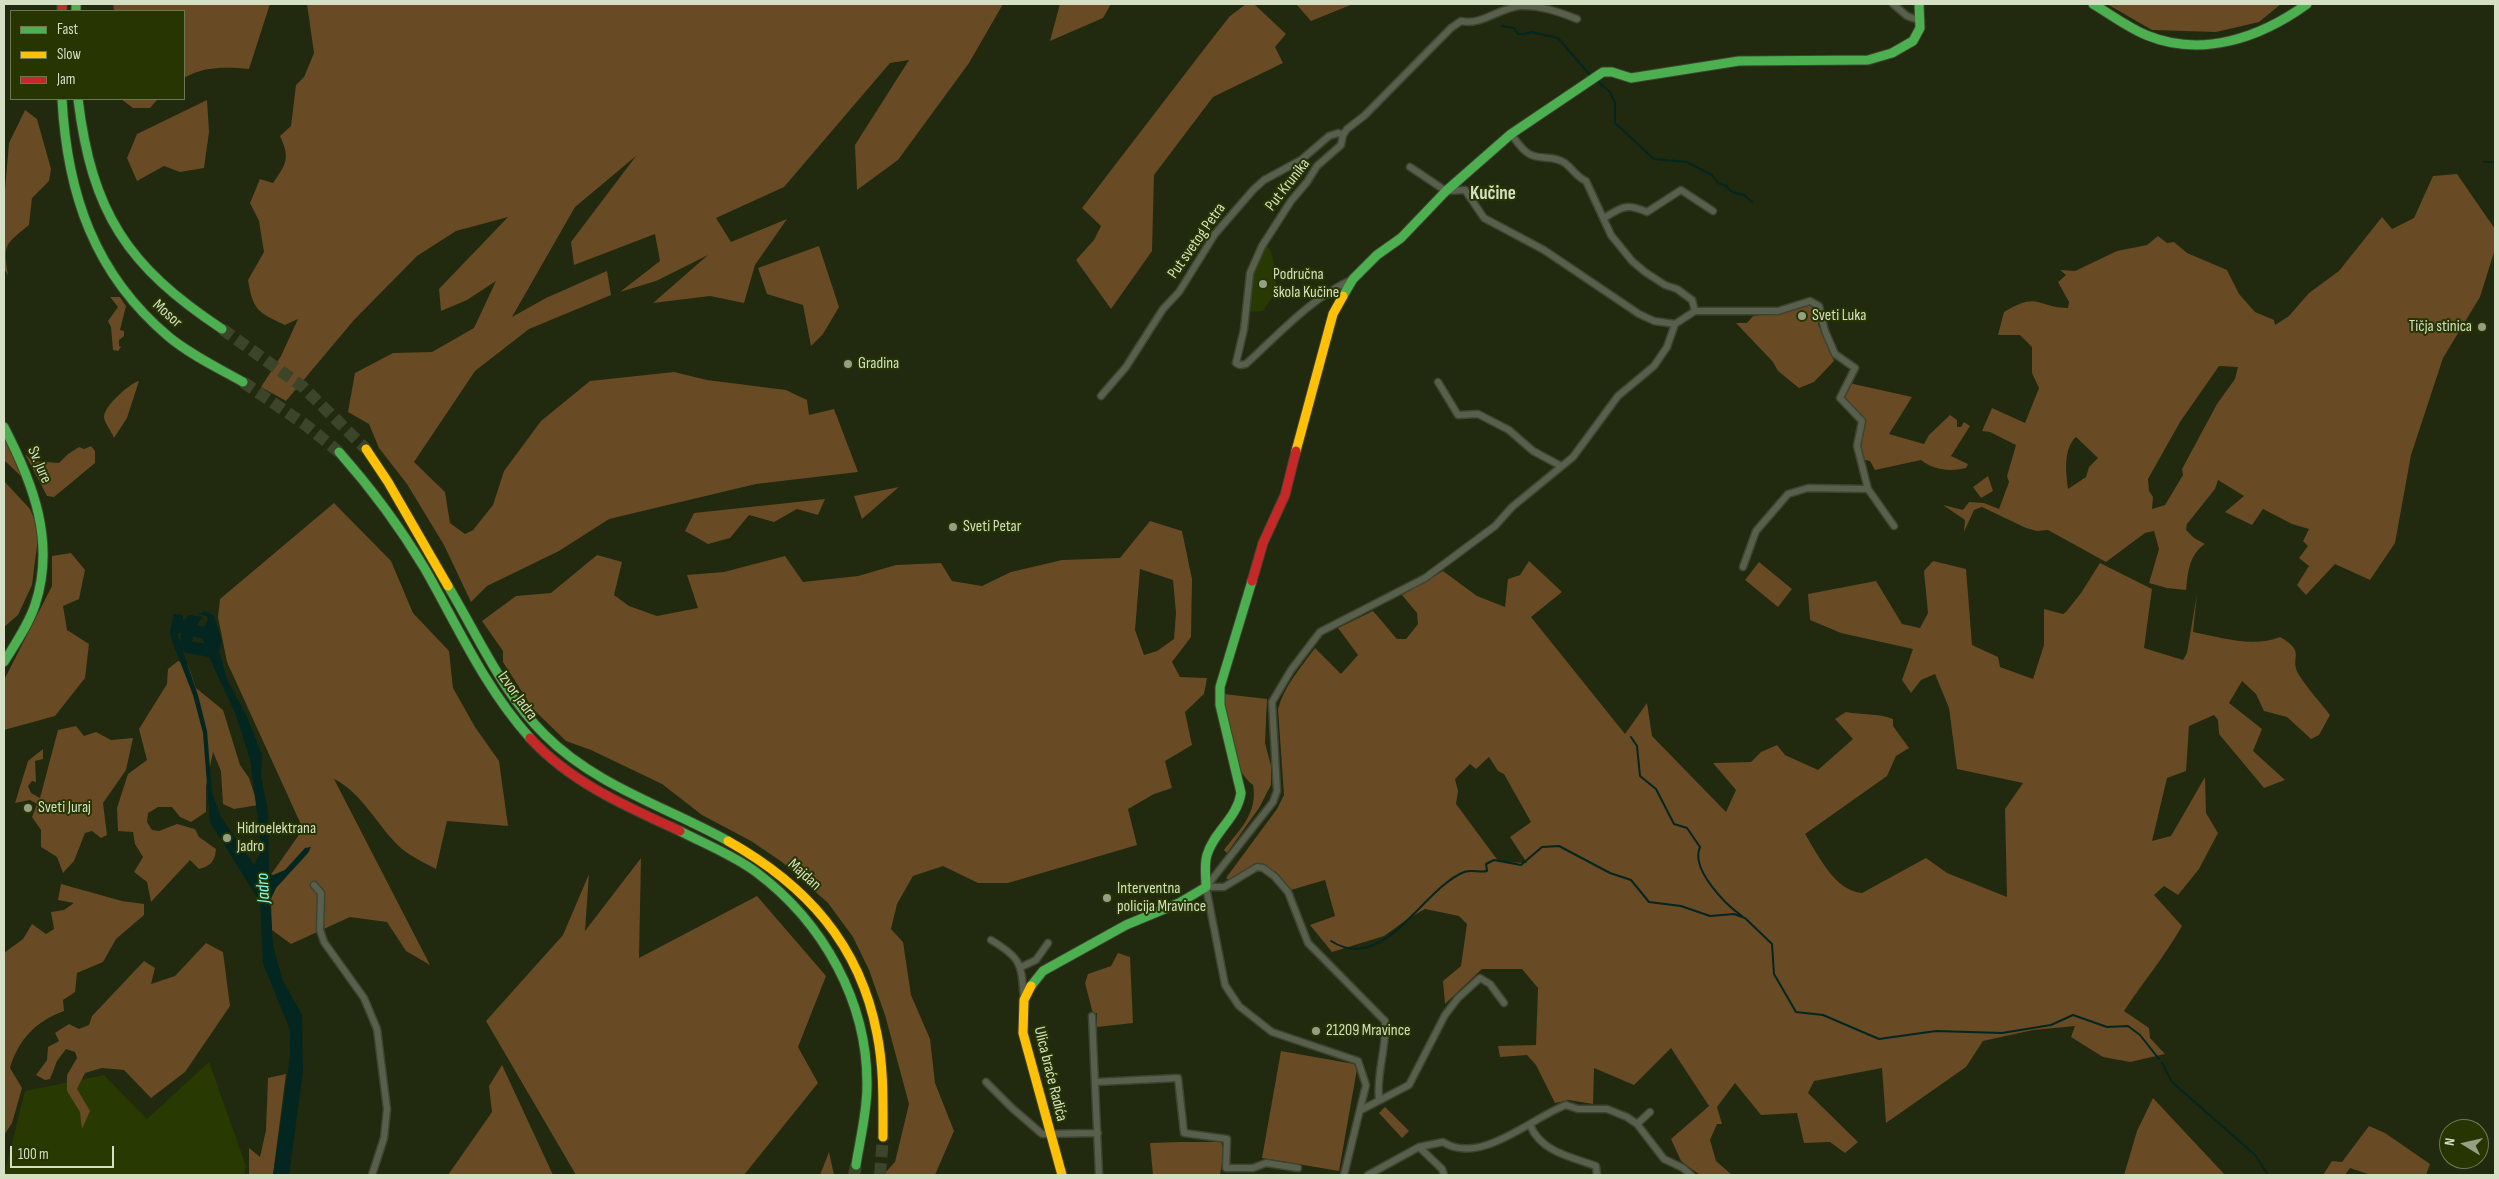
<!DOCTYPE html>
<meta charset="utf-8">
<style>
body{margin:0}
#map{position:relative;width:2499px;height:1179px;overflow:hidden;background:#21290e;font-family:"Sofia Sans Condensed",sans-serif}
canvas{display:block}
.frame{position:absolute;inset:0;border:5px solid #d4dfc4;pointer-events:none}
.legend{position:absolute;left:10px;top:10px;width:175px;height:90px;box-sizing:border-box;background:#263502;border:1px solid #6c7950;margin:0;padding:6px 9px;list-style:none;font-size:15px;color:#d4dfc4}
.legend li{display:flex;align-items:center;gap:10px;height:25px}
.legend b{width:25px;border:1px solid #6c7950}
.north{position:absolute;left:2439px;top:1119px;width:50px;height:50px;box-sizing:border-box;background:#263502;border:1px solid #6c7950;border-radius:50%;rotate:279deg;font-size:14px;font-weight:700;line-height:20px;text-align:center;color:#d4dfc4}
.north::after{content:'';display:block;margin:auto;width:18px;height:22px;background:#959f84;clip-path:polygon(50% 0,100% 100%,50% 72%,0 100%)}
.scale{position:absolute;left:10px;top:1146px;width:104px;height:22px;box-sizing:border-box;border:2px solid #d4dfc4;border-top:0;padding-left:6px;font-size:15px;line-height:18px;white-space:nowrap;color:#d4dfc4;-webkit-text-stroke:4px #263502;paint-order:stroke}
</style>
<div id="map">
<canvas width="2499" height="1179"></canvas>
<div class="frame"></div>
<ul class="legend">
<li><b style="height:6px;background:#4caf50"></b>Fast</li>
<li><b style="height:6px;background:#ffc107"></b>Slow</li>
<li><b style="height:6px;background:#c62828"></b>Jam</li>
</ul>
<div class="north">N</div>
<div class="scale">100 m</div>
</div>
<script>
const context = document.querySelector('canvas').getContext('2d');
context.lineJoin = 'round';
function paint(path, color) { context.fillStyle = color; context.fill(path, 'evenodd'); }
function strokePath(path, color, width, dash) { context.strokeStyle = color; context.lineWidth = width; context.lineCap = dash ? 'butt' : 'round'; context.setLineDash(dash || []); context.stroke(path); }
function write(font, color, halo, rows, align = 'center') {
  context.font = font + ' "Sofia Sans Condensed",sans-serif'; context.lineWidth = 4; context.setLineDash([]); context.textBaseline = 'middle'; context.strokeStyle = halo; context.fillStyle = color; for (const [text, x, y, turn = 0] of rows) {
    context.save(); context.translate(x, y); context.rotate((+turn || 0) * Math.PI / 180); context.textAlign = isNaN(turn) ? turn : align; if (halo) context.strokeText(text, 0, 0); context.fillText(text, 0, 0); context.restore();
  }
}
const built = new Path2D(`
 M1266,245L1270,249L1273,259L1277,290L1263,311L1248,312L1251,278Z
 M209,1062L246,1166L244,1175H4L25,1091L104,1075L147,1119Z`);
const green = new Path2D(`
 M113,4H270L249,69C226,67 204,66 184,78V11H114Z
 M307,4H1003L969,63L898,160L857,190L855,145L909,60L890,63L784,187L716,218L731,242L787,219L755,265L744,303L710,296L653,303L708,255L656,281L620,292L660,261L655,234L574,265L571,242L636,156L575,207L512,317L546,298L607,271L611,295L529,329L475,371L414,462L445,492L450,523L465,534L473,530L493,505L504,471L541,421L590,381L674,372L707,380L786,390L807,400L809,415L834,409L858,472L756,484L609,519L559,551L487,586L471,602L444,545L407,484L379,448L369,424L348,412L355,373L393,353L432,352L474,328L496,281L467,300L441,311L439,289L508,217L456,231L417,256L354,320L286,401L261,387L281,356L298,319L285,325C257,312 253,310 248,280L264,252L259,221L250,203L260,179L273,183C287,163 290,158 280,136L291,126L296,85L304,77L314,53Z
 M1060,4H1111L1103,18L1050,41Z
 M1246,4H1254L1286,34L1275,47L1283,63L1213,97L1154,175L1152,251L1111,309L1076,260L1094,240L1101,226L1082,208L1208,44L1230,16Z
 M1296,4H1353L1311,21Z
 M2107,4H2281L2259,22L2216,32L2152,30Z
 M121,99H158L150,108H133Z
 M207,100L209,132L204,168L180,172L164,166L137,181L127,158L137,134Z
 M25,110L37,119L51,169L49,181L32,198L29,225C5,245 3,243 8,275L4,269V202L9,143Z
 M2457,174L2495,229V249L2480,297L2443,358L2411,455L2395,543L2370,580L2335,564L2306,595L2297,585L2309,566L2299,558L2308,546L2303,541L2309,529L2292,524L2263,509L2252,525L2225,512L2244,496L2218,480L2215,489L2187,524L2186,530L2194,538L2205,544C2189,555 2188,571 2186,590L2167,588L2149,583L2159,549L2154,531L2145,533L2106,562L2048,530L2037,531L2026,528L1982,507L1974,510L1964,532L1965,520L1943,505L1963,510L1969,502L1984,503L1999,509L2009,482L2007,476L2016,445L1990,432L1982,431L1992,408L2025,423L2039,388L2032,373V347L2020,335H1998L2004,312C2039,291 2035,307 2068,308L2069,302L2058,282L2066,275L2060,270L2075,271L2117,251L2147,245L2158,236L2167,243L2174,242L2187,253L2227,270L2239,294L2255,312L2274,320L2275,325L2289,316L2309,293L2339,271L2382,217L2392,229L2414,218L2433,176ZM2219,366L2238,367L2235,379L2217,404L2182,469L2183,475L2165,505L2152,509L2153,497L2149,491L2148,479L2180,422ZM2076,437L2098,458L2089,467L2086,477L2068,489C2066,472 2063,449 2076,437Z
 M819,246L839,307L823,334L811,346L803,305L767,294L758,268Z
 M110,297H120L126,306L120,330L124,331V336L119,340V346L121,347L118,351L113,350L111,327L108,321L118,307Z
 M1811,304L1816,306L1820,316L1818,324L1834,361L1814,382L1799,388L1778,371L1773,362L1736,323H1747L1753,316L1783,312Z
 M139,381L127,418L114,438C112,432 104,422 104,417C104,406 130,383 139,381Z
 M1849,383L1912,397L1889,434L1924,444L1929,435L1950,415L1957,420V427H1961L1964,422L1970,426L1951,456L1968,464L1966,468C1949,472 1934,470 1921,460L1875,470L1870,461L1861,459C1857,441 1867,435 1863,417L1845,402L1843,397Z
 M4,437L25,480L4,460Z
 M91,446L95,451V463L54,497L47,496L25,454L32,461L59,463L68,454L79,447L84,449Z
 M1988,476L1993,491L1981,498L1973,487Z
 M4,481L30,509L39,530L32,585L18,615L4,627Z
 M899,487L862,519L854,496Z
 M825,499L818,515L797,509L774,522L749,515L730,538L708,544L685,531L694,513Z
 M334,503L391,561L413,613L449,651L453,688L475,727L499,761L508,826L447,821L436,869C425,863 412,857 402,849C378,828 363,793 334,779L430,965L406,951L387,922L350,917L291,944L272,930L270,876L303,829L227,662L218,617L220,599Z
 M1150,521L1182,531L1192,579L1191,637L1172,662L1180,677L1207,678L1204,694L1185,712L1192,745L1165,761L1172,788L1154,794L1128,809L1137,845L1008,883H978L943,866L913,876L897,904L891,929L903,942L911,995L930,1039L935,1083L954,1131L935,1175H883L895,1162L909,1104L885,1015L869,970L853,937L828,903L782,862L751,841L702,815L662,784L591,750L566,741L533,709L503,662V651L482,621L516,596L551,593L597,555L622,562L614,595L629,606L657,616L698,608L687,575L724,572L785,556L803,582L858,576L896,565L941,563L952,581L982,586L1011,572L1062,560L1120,558ZM1140,569L1173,580L1176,613L1174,639L1157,651L1144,655L1135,630Z
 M71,553L85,570L79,599L63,606L67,630L89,644L85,678L55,716L4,730V680L52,586V556Z
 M1529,561L1562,592L1531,617L1625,734L1647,703L1652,736L1726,812L1736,790L1713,763L1751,762L1761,752L1777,745L1785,755L1818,770L1853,739L1835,719L1846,712C1862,715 1877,713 1893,719V726L1909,748L1896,756L1887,776L1805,834C1818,855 1835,891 1862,893L1926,858L1947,873L2007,897L2005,809L2023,783L1957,769L1949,708L1935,674L1921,680L1911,693L1902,680L1913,649L1841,633L1810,620L1808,594L1876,581L1902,624L1920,628L1928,613L1924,571L1933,561L1966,569L1972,645L1998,657L2000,667L2033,679L2044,645V609L2063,614L2066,612L2081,593L2100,563L2152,589L2144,648L2183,660L2187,653L2197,594L2193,632C2220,637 2252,648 2280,637C2308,653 2288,657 2299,675C2308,689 2320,702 2330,715L2319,735L2311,739L2287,717L2264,711L2256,694L2242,681L2229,703L2262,729L2253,751L2285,780L2264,788L2219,734L2218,720L2214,715L2189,726L2186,771L2167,778L2152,841L2171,836L2205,777L2206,813L2218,833L2199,869L2178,895L2164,886L2154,895L2182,926C2165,956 2143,982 2124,1011L2149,1028L2150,1038L2165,1054L2130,1062L2103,1057L2071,1037L2075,1026L2033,1030L1983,1041L1966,1067L1886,1123L1882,1068L1814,1081L1808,1093L1858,1142L1845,1153L1830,1142L1804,1143L1797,1113L1761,1115L1735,1083L1717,1107L1722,1124H1717L1710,1140L1716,1161L1732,1175H1700L1681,1161L1671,1139L1709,1106L1671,1048L1634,1085L1594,1068L1593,1104L1569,1100L1555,1103L1536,1065L1527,1055L1500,1057L1498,1046L1536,1045L1538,988L1522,969H1482L1445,1004L1443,981L1461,966L1467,924L1459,916L1425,909L1409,918L1384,936L1332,952L1310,925L1335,916L1325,880L1291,890L1276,872L1257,864L1229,880L1226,878L1277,809L1284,795L1278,709C1284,686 1302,666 1315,648L1341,674L1358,655L1338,628L1373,611L1397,639H1406L1418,624L1417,613L1402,595L1443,571L1477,596L1505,607L1508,579L1520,575ZM1489,757L1498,771L1504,774L1531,822L1510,837L1527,863L1499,862L1456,804L1458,791L1455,779L1470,764L1476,769Z
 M1759,562L1792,589L1778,607L1745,580Z
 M178,661L188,665L196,688L223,710L240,765L249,778L258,805L234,809L223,804L221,771L213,752L206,786V812L191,822L180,817L172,807H158L148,813L147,822L152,830L159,831L177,824L195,829L199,837L216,849C215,861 211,866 199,869L190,860L151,902L147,882L134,872L143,857L135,844L133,832L118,831L117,808L128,774L147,760L139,729L167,684L168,669Z
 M1224,694L1267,699L1265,743L1271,766V785L1259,808L1227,853L1224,850C1240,829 1258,813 1253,785C1232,771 1225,719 1224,694Z
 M76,726L84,736L96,732L111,740L133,738L126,770L103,803L107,835L101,838L92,831L85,833L74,861L63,873L57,857L41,847V830L32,817L37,804L30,800L15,803L28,761L43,749V759L35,761L36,782L32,781L28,786L31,793L40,798L58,730Z
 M641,858L639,958L757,896L826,976L798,1047L818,1083L744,1175H576L486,1021L563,935L589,874L585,931Z
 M61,884L122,901L144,904V915L116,939L103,962L77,973L75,992L63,1000L64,1011C36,1021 18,1040 10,1068L22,1088L12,1123L4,1135V953L23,939L32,924L46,934L54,929L51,912L64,910L74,903L58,900Z
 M206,943L223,952L230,1006L185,1072L151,1098L124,1070L102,1068L85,1073L77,1089L90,1111L82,1129L80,1112L67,1091V1075L77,1058L75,1052L66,1049L57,1061L50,1079L45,1080L36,1075L47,1060L48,1047L59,1041L55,1033L69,1024L79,1029L89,1025L92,1016L144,961L155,968L151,984L175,976Z
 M1118,953L1130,957L1133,1023L1097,1027V1013L1093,1014L1085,983L1088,974L1111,966Z
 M1281,1051L1354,1064L1357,1069L1339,1171L1262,1158Z
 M502,1065L553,1175H448L492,1112L489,1086Z
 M286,1074L273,1175H249V1148L260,1157L266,1130L268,1078Z
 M2153,1098L2225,1175H2124L2137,1131Z
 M1385,1107L1409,1131L1402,1138L1379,1113Z
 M2369,1126L2385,1133L2430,1164L2426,1175H2371L2350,1168L2345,1175H2323L2332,1161L2342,1162Z
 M1179,1142H1221L1224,1151L1220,1175H1153L1150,1143Z
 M829,1152L834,1175H820Z`);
const water = new Path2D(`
 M205,611L214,616L222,641L219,651L227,679L248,719L262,755L261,777L268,811L269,874L273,875L285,870L305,848L311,847L308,853L276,888L270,901L273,946L283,981L302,1015L303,1071L289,1175H273L290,1056V1030L263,963L260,902L210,822L203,733L193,695L172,641L170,631L174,614L183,615V621L189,615L202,617L191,635L185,639L183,631L177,634L198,695L207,731L212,793L221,817L254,865L260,854V836L250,759L236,715L210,659L207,637L200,634L208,620L207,616L199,614Z`);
const stream = new Path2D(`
 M1502,26L1514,28L1518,34H1525L1531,32L1558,38L1589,74
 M1597,81L1610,92L1615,103V123L1654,159L1687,162L1712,175L1718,183L1726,186L1732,192L1744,195L1752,202
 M2484,162H2495
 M1631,737L1637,746L1640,776L1656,789L1674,824L1687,828L1700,847C1690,869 1726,905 1742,916
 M1331,941C1384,975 1422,889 1464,872C1472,869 1480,873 1487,871L1486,864L1494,860L1521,865L1542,847L1559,846L1610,873L1631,880L1649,902L1681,906L1710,916L1734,914L1745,918L1772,944L1774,974L1796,1012L1823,1015L1879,1039L1936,1031L2002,1033L2051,1025L2073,1015L2107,1027L2128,1026L2140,1035L2159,1059
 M2162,1063L2172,1082L2255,1155L2268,1175`);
const river = new Path2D(`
 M178,626L207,634L211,643
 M188,630L186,643L188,647L211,651`);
const highwayTunnel = new Path2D(`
 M222,329L303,387L366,449
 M243,382L307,426L339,452
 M854,1175L856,1165
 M880,1175L883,1137`);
const street = new Path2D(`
 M1893,4L1907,16L1921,21
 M1511,134C1517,142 1524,153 1534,156C1545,159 1555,156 1565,163C1573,169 1576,177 1586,181L1611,235L1632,261L1645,272L1665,285L1677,289L1692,300L1695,311
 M1604,218C1622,207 1626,203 1647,212L1681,190L1713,211
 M1353,279C1312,297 1279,334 1246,364L1240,365L1236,363L1244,329L1250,273L1262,246L1291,201L1307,182L1317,166L1341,145L1343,135L1347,129L1364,116L1451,28L1461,21C1481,26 1499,8 1520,6C1540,5 1559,12 1577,19
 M1675,324L1695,311H1778L1810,301L1819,306L1825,331L1835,354L1855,368L1840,398L1862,421L1857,446L1868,489L1894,526
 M1438,382L1458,415L1478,414L1509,430L1533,451L1561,466
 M1101,396L1126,367L1163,309L1179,292L1215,234L1253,190L1264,180L1301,160L1329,136L1338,133L1343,135
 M1743,567L1756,531L1788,494L1808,488L1868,489
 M314,885L321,893L320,930L324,942L364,998L377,1029L387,1109L384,1138L372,1175
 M1206,887L1273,802L1277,791L1272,702L1291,670L1320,632L1425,578L1495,526L1512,507L1573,457L1618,396L1654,366L1667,347L1675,324L1654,321L1639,314L1544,250L1484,218L1465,190L1446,191L1410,167
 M1206,887L1225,985L1239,1006L1272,1032L1358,1061L1366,1085L1344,1175
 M1206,887H1224L1257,867L1263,868L1275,877L1288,892L1308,943L1385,1021C1387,1048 1376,1073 1379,1099
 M991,940C1023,959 1021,965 1024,999
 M1021,967L1036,960L1048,943
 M1092,1016L1099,1175
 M986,1082L1012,1108L1042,1134L1098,1133
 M1096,1082L1178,1078L1184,1133L1227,1139L1226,1168H1253L1266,1163L1298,1168
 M1361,1110L1409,1085L1445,1015L1458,998L1480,978L1490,984L1504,1003
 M1637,1124L1650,1112
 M1530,1125C1541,1152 1571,1157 1596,1166L1597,1175
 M1419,1147L1442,1169L1444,1175
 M1368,1175L1419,1147L1443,1142C1480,1166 1531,1118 1566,1105L1578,1109H1607L1627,1117L1637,1124L1664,1159L1683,1168L1691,1175`);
const fast = new Path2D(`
 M76,4V11
 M2093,4C2110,14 2127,27 2146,35C2202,58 2260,38 2307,4
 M62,99C67,193 94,274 169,337C191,355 218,368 243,382
 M78,99C92,213 127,266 222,329
 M1343,296L1353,279L1377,255L1401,238L1446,191L1511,134L1603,72H1612L1631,78L1739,61L1868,60L1892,53L1913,41L1920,28L1919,4
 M4,427C33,483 56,542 35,605C28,626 15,644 4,662
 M339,452C371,488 400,527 425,569C458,627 485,688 530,738
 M448,586C478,636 503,694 545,735C596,786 667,807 728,841
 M680,831C705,844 733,855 756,872C823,922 868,1002 867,1086C867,1113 860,1139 856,1165
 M1031,986L1043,971L1126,925L1179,903L1206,887C1206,876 1204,865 1207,855C1214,831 1237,819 1241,793L1220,705V687L1252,581`);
const slow = new Path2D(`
 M366,449L388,482L448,586
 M1296,451L1333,314L1343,296
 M728,841C806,885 860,944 877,1034C884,1068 883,1103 883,1137
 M1031,986L1024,1000L1023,1033L1062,1175`);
const jam = new Path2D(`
 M62,4V11
 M1252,581L1263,543L1285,495L1296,451
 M530,738C570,782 627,807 680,831`);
const markers = [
 [1263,284,5,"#959f84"],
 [1802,316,5,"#959f84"],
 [2482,327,5,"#959f84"],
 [848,364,5,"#959f84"],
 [953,527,5,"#959f84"],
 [28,808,5,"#959f84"],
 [227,838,5,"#959f84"],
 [1107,898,5,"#959f84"],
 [1316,1031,5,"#959f84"]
];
const streetNames = [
 ["Put Krunika",1288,185,-52],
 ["Put svetog Petra",1197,241,-55],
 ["Mosor",167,314,42],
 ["Sv. Jure",39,465,67],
 ["Izvor Jadra",517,696,54],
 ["Majdan",804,875,42],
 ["Ulica braće Radića",1050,1074,76]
];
const poiNames = [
 ["Područna",1273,275],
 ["škola Kučine",1273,293],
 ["Sveti Luka",1812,316],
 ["Tičja stinica",2472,327,"right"],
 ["Gradina",858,364],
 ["Sveti Petar",963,527],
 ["Sveti Juraj",38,808],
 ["Hidroelektrana",237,829],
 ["Jadro",237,847],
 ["Interventna",1117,889],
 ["policija Mravince",1117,907],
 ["21209 Mravince",1326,1031]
];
const waterNames = [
 ["Jadro",264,888,-93]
];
const quarterNames = [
 ["Kučine",1493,194]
];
paint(built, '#293902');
paint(green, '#684a24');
paint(water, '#032620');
strokePath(stream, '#032620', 2);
strokePath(river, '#032620', 12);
strokePath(highwayTunnel, '#3c4429', 12, [12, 6]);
strokePath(street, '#3d4430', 9);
strokePath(fast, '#3d4430', 11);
strokePath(slow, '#3d4430', 11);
strokePath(jam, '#3d4430', 11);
strokePath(street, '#585f4d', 6);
strokePath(fast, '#4caf50', 9);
strokePath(slow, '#ffc107', 9);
strokePath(jam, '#c62828', 9);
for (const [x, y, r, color] of markers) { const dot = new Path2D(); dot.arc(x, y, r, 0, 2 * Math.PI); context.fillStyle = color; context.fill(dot); strokePath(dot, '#263502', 2); }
write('16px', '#d4dfc4', '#263502', streetNames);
write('16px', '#d4dfc4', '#263502', poiNames, 'left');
write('italic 18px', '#82fcee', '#263502', waterNames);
write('bold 19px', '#d4dfc4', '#263502', quarterNames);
</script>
